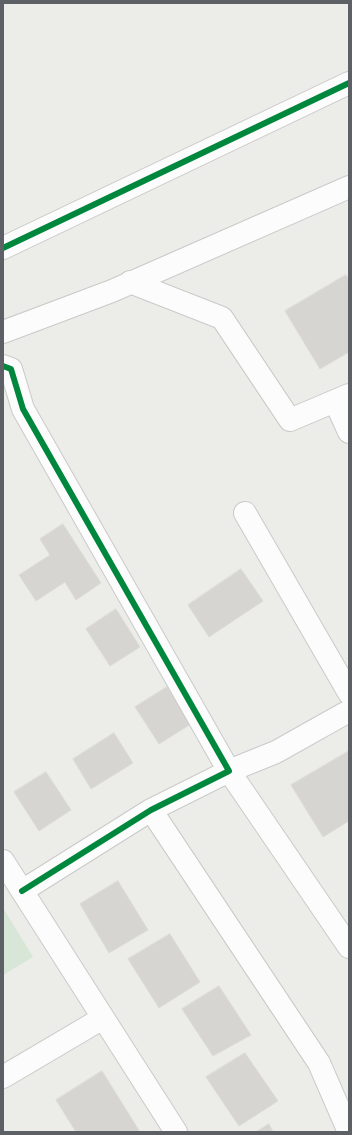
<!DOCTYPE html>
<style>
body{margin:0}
#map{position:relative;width:352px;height:1135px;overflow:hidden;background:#ecece8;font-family:"Alegreya Sans",sans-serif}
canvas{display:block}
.frame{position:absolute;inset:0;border:4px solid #5d6064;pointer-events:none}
</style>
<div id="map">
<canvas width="352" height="1135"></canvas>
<div class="frame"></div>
</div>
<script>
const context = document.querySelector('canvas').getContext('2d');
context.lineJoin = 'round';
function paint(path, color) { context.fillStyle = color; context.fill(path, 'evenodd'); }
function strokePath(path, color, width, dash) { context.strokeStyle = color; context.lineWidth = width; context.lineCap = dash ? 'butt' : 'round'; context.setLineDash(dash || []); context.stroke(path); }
const green = new Path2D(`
 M3,908L33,957L3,975Z`);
const building = new Path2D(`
 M346,275L349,280V352L320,369L285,311Z
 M63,524L101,583L76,600L65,582L36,601L19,575L50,555L40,539Z
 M241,569L263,601L209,637L188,605Z
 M116,609L140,647L110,666L86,629Z
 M167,687L191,724L159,744L135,707Z
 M114,733L133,763L91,789L73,759Z
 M349,751V821L323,837L291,785Z
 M46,772L71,810L39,831L14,792Z
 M118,881L148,930L109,953L80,904Z
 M170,934L200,982L159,1008L128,959Z
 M219,986L251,1035L213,1056L182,1009Z
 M245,1053L278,1101L239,1126L206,1077Z
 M102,1071L140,1132H76L56,1100Z
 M269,1124L273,1132H256Z`);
const minor = new Path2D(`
 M3,248L349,83
 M130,282L222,318L290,420L349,395
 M3,332L112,291L349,187
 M3,366L11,369L23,409L229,771L151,810L22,891
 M335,401L349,432
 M245,513L349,693
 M349,711L276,752L229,771L349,947
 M151,810L319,1063L349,1132
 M3,861L176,1132
 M3,1077L103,1018`);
const cycleway = new Path2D(`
 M3,248L349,83
 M3,366L11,369L23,409L229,771L151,810L22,891`);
paint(green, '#d7e6d6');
paint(building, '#d6d5d2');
strokePath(building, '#dcdbd7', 1);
strokePath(minor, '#c9cac9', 24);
strokePath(minor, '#fcfcfc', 22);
strokePath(cycleway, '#00873e', 6);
</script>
